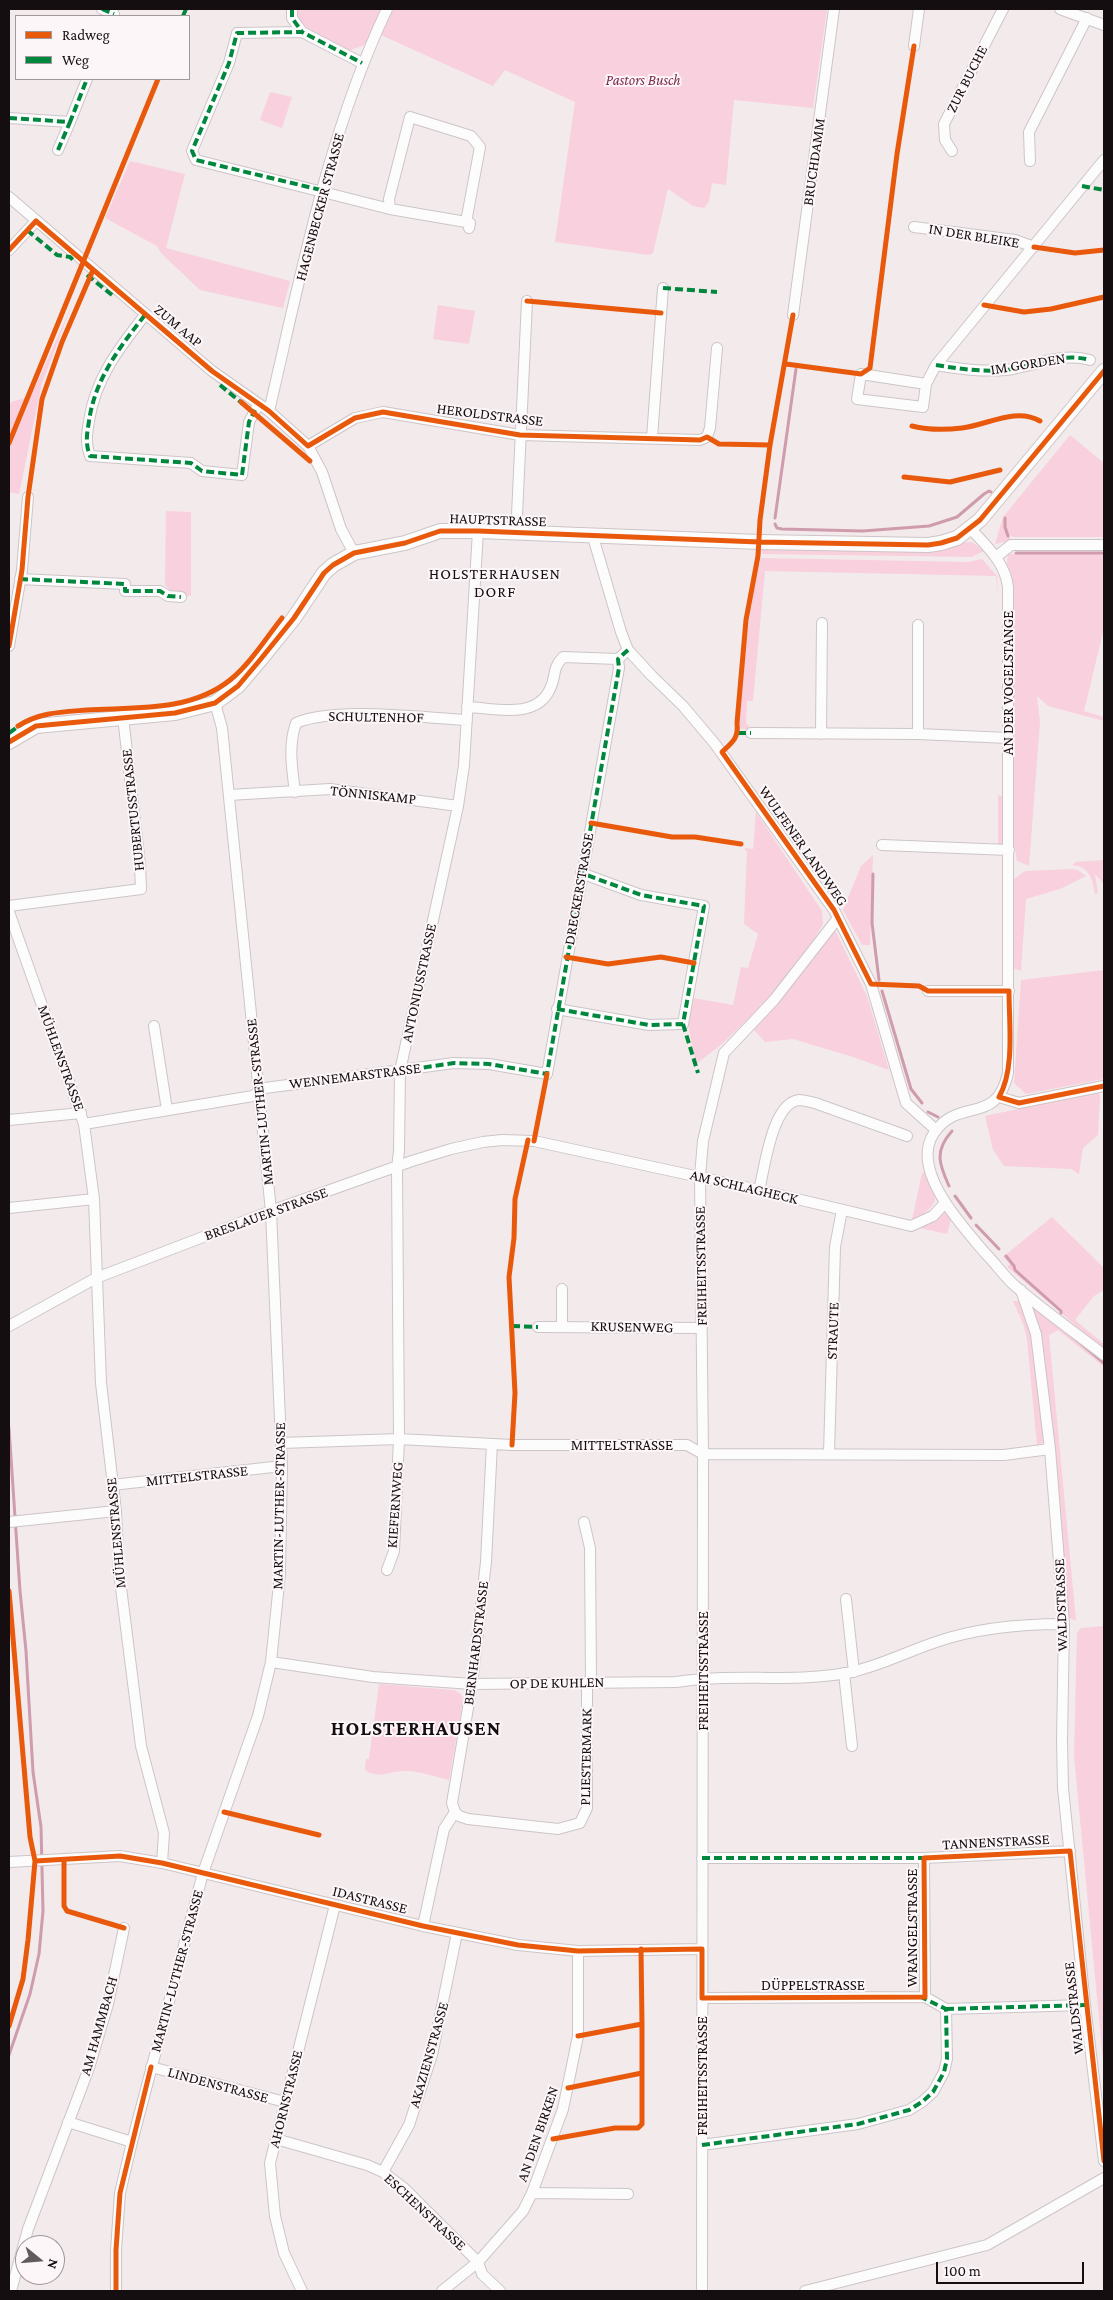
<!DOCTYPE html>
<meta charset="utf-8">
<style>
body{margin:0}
#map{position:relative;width:1113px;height:2300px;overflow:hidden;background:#f3eaec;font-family:"Crimson Pro",serif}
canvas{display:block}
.frame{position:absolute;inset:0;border:10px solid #140e10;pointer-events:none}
.legend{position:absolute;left:15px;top:15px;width:175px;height:65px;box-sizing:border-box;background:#fdf6f8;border:1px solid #a0999b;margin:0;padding:6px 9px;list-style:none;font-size:15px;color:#140e10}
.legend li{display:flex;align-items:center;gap:10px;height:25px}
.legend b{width:25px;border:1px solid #a0999b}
.north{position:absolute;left:15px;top:2235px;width:50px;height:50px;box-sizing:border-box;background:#fdf6f8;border:1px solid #a0999b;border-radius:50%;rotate:107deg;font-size:14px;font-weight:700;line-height:20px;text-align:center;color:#140e10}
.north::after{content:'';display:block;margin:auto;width:18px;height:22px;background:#625b5d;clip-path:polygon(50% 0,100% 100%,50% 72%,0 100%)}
.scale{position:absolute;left:936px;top:2262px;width:148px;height:22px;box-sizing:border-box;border:2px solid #140e10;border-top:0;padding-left:6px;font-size:15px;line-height:18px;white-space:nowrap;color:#140e10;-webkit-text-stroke:4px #fdf6f8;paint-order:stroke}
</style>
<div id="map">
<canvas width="1113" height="2300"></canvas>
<div class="frame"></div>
<ul class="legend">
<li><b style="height:6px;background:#e8590c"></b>Radweg</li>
<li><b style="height:6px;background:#00873e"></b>Weg</li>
</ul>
<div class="north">N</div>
<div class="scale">100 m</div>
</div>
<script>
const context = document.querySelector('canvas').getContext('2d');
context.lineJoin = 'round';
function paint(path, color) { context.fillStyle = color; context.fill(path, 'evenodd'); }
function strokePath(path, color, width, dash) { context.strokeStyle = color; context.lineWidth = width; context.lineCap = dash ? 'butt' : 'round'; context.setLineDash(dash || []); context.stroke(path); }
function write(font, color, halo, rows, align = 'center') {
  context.font = font + ' "Crimson Pro",serif'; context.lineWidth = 4; context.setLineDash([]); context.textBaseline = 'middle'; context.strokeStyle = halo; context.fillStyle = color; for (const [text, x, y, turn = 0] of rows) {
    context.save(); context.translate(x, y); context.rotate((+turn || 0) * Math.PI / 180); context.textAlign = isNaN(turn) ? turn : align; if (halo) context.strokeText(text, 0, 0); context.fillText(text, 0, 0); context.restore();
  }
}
const green = new Path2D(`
 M295,9H383L367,44L348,51C333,42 296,28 295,9Z
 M393,9H827L813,108L734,100L726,185L712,183L709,202L704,208L693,206L668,189L653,253L649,255L555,242L575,102L505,70L493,86L381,35Z
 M270,92L292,97L282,128L260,120Z
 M130,161L185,174L166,248L290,281L283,308L200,290L161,253L157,246L105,218Z
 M72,305L42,383L19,494L9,492V406L11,402L31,396Z
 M438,305L475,311L469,344L433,339Z
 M1070,435L1104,463V537H1013L1010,535V541L995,544L1003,517Z
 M166,511L191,512V596C180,595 171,595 165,584Z
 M966,542H972L984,551L972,557L762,554V549L956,545Z
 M1104,553V628L1084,711L1104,717V721L1048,706L1037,696L1040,722L1029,866L1017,861L1015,848L1013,844L1012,579L1007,563L1008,554Z
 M761,558L969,562L982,559L997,576L998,595L996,576L765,571L753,701H747L746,723L751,729H741L739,721C743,666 748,612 761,558Z
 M998,795L1004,797L1006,841L1003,846L998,847Z
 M756,812L822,911L823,924L813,941L771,997L722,1044L696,1064L688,1024L693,998L733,1005L741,967L748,968L758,934L744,924L747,852L744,848L753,849Z
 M873,855L870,945H862L843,910L861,866Z
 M1104,860V884L1095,874L1098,893L1095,894C1092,878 1090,867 1072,865L1076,862Z
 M1073,869L1078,870L1086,876L1060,889L1026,899L1021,971L1013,968L1014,879L1025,871Z
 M829,932H836L867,996L889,1070L853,1057L793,1039L765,1042L753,1029Z
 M1104,970V1079L1026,1094L1014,1083L1021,980Z
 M1098,1092L1100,1096L1098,1135L1083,1148L1079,1174L1071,1169L1004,1166L993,1150L985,1116Z
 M927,1171C932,1185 942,1198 929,1209C923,1215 920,1218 912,1220L922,1173Z
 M946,1210L952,1216L947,1234L920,1228L938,1212Z
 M1052,1217L1104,1268V1290L1094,1296L1075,1320L1104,1344V1350L1011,1270L1007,1267L1010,1264L1003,1257Z
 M1028,1299L1104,1359V1367L1058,1330L1049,1335L1076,1621L1068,1617L1058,1514Z
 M1013,1301H1021L1033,1336L1044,1440L1043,1443L1037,1445L1027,1340L1024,1326Z
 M1104,1626V2071L1074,1756L1077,1633L1081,1628Z
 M379,1684L454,1690L461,1694L463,1700L449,1780C435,1777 420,1771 406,1771C391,1770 379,1780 365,1770L366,1759H369Z`);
const stream = new Path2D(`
 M775,518L796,369
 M1005,518V527L1008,536
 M775,524L777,528L782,529L863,531L929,526L957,517L984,494L989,491L991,492
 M1016,553H1104
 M873,874L872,923L879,980
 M882,991L911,1089L922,1103
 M928,1112L938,1117
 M949,1186C939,1164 934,1151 952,1131
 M955,1196L971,1218
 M976,1225L999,1249
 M1006,1256L1014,1266L1015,1270L1061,1311V1313
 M1059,1325L1104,1363
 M9,1428L20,1591L26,1651L33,1772L41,1827L43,1911L39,1954L30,1994L9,2055`);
const minor = new Path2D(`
 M102,9L114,14
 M292,9V18L302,32
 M1060,9L1104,25
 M914,46L919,9
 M362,63L302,32L237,33L229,63L192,151L196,160L390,209L466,222L470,223L469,228
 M9,118L70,122L87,79
 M58,150L70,122
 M952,151L945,140L944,124L1003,9
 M1030,161L1029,132L1087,18
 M9,197L212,371L269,411L308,446L322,472L341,529L354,553
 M390,209L389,199L410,117L471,136L480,147L466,222
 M914,227L1015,240L1034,247
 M9,250L36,221
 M145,315C119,348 95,379 89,421C87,434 85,443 90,456L191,463L202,471L242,475L249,422L258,405
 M793,315L834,9
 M936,365C960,369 981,372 1006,370C1035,366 1061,352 1090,360
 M926,384L861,374L857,399L923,407L926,384L936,365L1104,160
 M269,411C301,275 327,136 387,9
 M652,438L663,288
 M308,446L355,418L383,412L520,435L700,440L707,437L710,428L717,348
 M517,515L527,301
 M971,529C987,547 1005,562 1008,587V1073C996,1127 959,1096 934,1133C909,1170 963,1227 986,1254C996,1264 1004,1276 1014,1285C1043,1310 1074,1332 1104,1355
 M593,537L621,632L628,650L652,676L683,706L715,744L834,910L871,984L906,1103L936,1130
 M996,557L1011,545H1104
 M20,579L125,584V591H160L168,596L181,597
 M918,625V734
 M9,646L22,570L28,497
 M467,707C494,708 536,720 550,689C557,675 551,670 563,657L618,659
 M751,733L918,734L1008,738
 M821,734L822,623
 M295,792C292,768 288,746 296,723C336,706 422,718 467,720
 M229,795L330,789L458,806
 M882,845L1009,850
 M9,906L141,889L140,865L123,717
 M9,912L84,1124L94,1199L101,1383L116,1511L119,1572L141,1746L164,1833L162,1863
 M928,991H1009
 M557,1009L649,1025L683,1024L704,906L641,895L581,873
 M154,1026L167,1110
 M999,1097L1019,1103L1104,1086
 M9,1120L81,1113
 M84,1124L253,1096L265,1088L454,1063L489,1064L547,1074L619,668L618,659L628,650
 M759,1190C765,1167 772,1103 799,1100C804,1100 810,1102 815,1103L907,1136
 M9,1208L94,1199
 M562,1289V1326
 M1021,1290L1036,1334L1050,1449L1064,1624L1062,1741L1063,1788L1085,2005L1104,2161
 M9,1326L96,1278L271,1211L412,1161L451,1149L483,1142L502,1140L534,1141L759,1190L911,1226L933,1216L945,1203
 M538,1327L701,1328
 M281,1443L399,1439L512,1445H687L703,1454L1004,1455L1050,1449
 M829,1453L835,1247L842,1210
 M112,1485L282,1466
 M9,1522L116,1511
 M584,1522L590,1548L591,1682
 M387,1570L394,1551L399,1439L397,1168L399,1151L400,1071L458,806L464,765L478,531
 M846,1599L854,1672
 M271,1662L373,1677L472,1684L676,1682C733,1673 790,1683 847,1673C878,1667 906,1652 936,1642C976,1628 1022,1624 1064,1624
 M844,1673L852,1746
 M455,1812L452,1803L472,1684L486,1562L492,1444
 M455,1812L459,1816L468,1819L558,1829L580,1823L587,1808V1682
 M702,1858H924L1070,1851
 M924,1858L925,1997
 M9,1862L120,1856L162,1863L423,1926L518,1945L578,1951L702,1949
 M423,1926L444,1829L455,1812
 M702,1998L925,1997L946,2009L947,2059L944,2072L933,2092L922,2102L909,2110L858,2124L702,2145
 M946,2009L1085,2005
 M151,2067L285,2102
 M68,2122L132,2142
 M276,2139L367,2165L383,2172L405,2189L478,2262L482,2274L500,2291
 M383,2172L409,2125L432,2055L457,1933
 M532,2193L628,2194
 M11,2291L28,2229L89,2068L108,2004L124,1928
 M116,2291V2250L120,2193L132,2142L203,1873L258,1716L271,1662L280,1574L282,1466L271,1211L222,728L215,703
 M302,2291L284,2253L275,2216L270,2163L335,1905
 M442,2291L478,2262L523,2211L532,2193L563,2109L578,2036V1951
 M702,2291L703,1454L700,1176L703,1141L724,1053L774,1000L838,918
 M805,2291L987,2245L1104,2178`);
const major = new Path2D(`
 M9,742L36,726L175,713L215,703L238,686L260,660L294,618L324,573L333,565L354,553L405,543L440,531H478L759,542L928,545L941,543L957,538L980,520L1104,371`);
const quiet = new Path2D(`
 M102,9L114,14
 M292,9V18L302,32
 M183,16L186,9
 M9,118L70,122L87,79
 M58,150L70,122
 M1082,186L1104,190
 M321,190L196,160L192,151L229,63L237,33L302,32L362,63
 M27,230L57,255L70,257L75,262
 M87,275L112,295
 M663,288L717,292
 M145,315C119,348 95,379 89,421C87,434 85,443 90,456L191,463L202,471L242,475L249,422L255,410
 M936,365C960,369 981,372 1006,370C1035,366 1061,352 1090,360
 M220,385L243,404
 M20,579L125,584V591H160L168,596L181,597
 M9,733L22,724
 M738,733H751
 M557,1009L649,1025L683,1024L704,906L641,895L581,873
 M683,1024L698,1073
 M400,1071L454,1063L489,1064L547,1074
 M546,1079L619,668L618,659L628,650
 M512,1326L538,1327
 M702,1858H928
 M946,2009L1085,2005
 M702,2145L858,2124L909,2110L922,2102L933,2092L944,2072L947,2059L946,2009L921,1997`);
const cycleway = new Path2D(`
 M1034,247L1075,253L1104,250
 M9,250L36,221L212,371L269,411L308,446L355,418L383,412L520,435L700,440L707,437L719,444L770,445
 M527,301L661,313
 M984,305L1024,312L1051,309L1104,297
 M793,315L770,445L760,520L758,556L746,620L737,723C739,738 732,743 722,752L834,910L871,984L919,986L928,991H1009C1009,1024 1015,1069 999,1097L1019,1103L1104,1086
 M786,364L861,374L870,368L897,154L914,46
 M241,402L310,461
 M912,426C928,430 945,430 962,428C987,425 1016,407 1040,421
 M9,443L158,79
 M904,477L950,482L1000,470
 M9,646L22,570L28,497L42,399L62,342L93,270
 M18,726C40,712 62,712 87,710C136,707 190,712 230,680C250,664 266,638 282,618
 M9,742L36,726L175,713L215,703L238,686L260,660L294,618L324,573L333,565L354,553L405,543L440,531H478L759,542L928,545L941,543L957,538L980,520L1104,371
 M591,823L672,837H695L741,844
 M566,957L608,964L661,957L694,963
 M534,1141L547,1074
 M512,1445L515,1393L509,1277L514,1238L515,1199L528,1140
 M9,1591L30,1837L35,1861L28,1940L23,1979L9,2026
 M224,1812L319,1835
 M64,1860V1906L67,1911L124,1928
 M35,1861L120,1856L162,1863L423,1926L518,1945L578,1951L702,1949V1998L925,1997L924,1858L1070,1851L1104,2161
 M641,1949L642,2024
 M578,2036L642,2024V2073
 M553,2139L615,2128H638L642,2124V2073L568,2088
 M116,2291V2250L120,2193L151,2067`);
const streetNames = [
 ["ZUR BUCHE",967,79,-63],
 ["BRUCHDAMM",814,162,-82],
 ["HAGENBECKER STRASSE",320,207,-75],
 ["IN DER BLEIKE",974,236,9],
 ["ZUM AAP",178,326,40],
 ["IM GORDEN",1028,364,-9],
 ["HEROLDSTRASSE",490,415,7],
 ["HAUPTSTRASSE",498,520,2],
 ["AN DER VOGELSTANGE",1008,683,-90],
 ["SCHULTENHOF",376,717,1],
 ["TÖNNISKAMP",373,795,6],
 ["HUBERTUSSTRASSE",133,810,-96],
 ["WULFENER LANDWEG",803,846,55],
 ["DRECKERSTRASSE",579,889,-80],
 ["ANTONIUSSTRASSE",419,983,-78],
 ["MÜHLENSTRASSE",61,1058,70],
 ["WENNEMARSTRASSE",355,1076,-7],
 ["MARTIN-LUTHER-STRASSE",260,1102,-96],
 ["AM SCHLAGHECK",744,1187,13],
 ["BRESLAUER STRASSE",266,1214,-20],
 ["FREIHEITSSTRASSE",701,1266,-91],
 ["KRUSENWEG",632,1327,1],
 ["STRAUTE",833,1331,-88],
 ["MITTELSTRASSE",622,1445],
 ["MITTELSTRASSE",197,1476,-6],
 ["KIEFERNWEG",395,1505,-86],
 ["MARTIN-LUTHER-STRASSE",279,1506,-89],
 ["MÜHLENSTRASSE",116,1533,-95],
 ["WALDSTRASSE",1061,1605,-92],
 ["BERNHARDSTRASSE",476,1643,-83],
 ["FREIHEITSSTRASSE",703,1671,-90],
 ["OP DE KUHLEN",557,1683,-1],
 ["PLIESTERMARK",586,1757,-89],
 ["TANNENSTRASSE",996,1842,-3],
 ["IDASTRASSE",370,1900,14],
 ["WRANGELSTRASSE",912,1928,-90],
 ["MARTIN-LUTHER-STRASSE",177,1971,-75],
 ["DÜPPELSTRASSE",813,1985],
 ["WALDSTRASSE",1074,2008,-96],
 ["AM HAMMBACH",99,2026,-74],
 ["AKAZIENSTRASSE",429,2055,-74],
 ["FREIHEITSSTRASSE",702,2076,-90],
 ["LINDENSTRASSE",218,2085,15],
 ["AHORNSTRASSE",286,2099,-76],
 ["AN DEN BIRKEN",538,2134,-71],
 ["ESCHENSTRASSE",425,2212,43]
];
const parkNames = [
 ["Pastors Busch",643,80]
];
const neighbourhoodNames = [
 ["HOLSTERHAUSEN",495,574],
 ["DORF",495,592]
];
const districtNames = [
 ["HOLSTERHAUSEN",416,1729]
];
paint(green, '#f9d0dd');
strokePath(stream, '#cf9cad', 3);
strokePath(minor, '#ccc5c7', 12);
strokePath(major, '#ccc5c7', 16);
strokePath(minor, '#fdfcfc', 10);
strokePath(major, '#fdfcfc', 14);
strokePath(quiet, '#00873e', 4, [8, 4]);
strokePath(cycleway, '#e8590c', 5);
write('15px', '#140e10', '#fdf6f8', streetNames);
write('italic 15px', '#7e2a4e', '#fdf6f8', parkNames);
context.letterSpacing = '1px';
write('16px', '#140e10', '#fdf6f8', neighbourhoodNames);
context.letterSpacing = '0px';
context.letterSpacing = '1px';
write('bold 20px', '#140e10', '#fdf6f8', districtNames);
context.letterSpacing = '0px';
</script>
